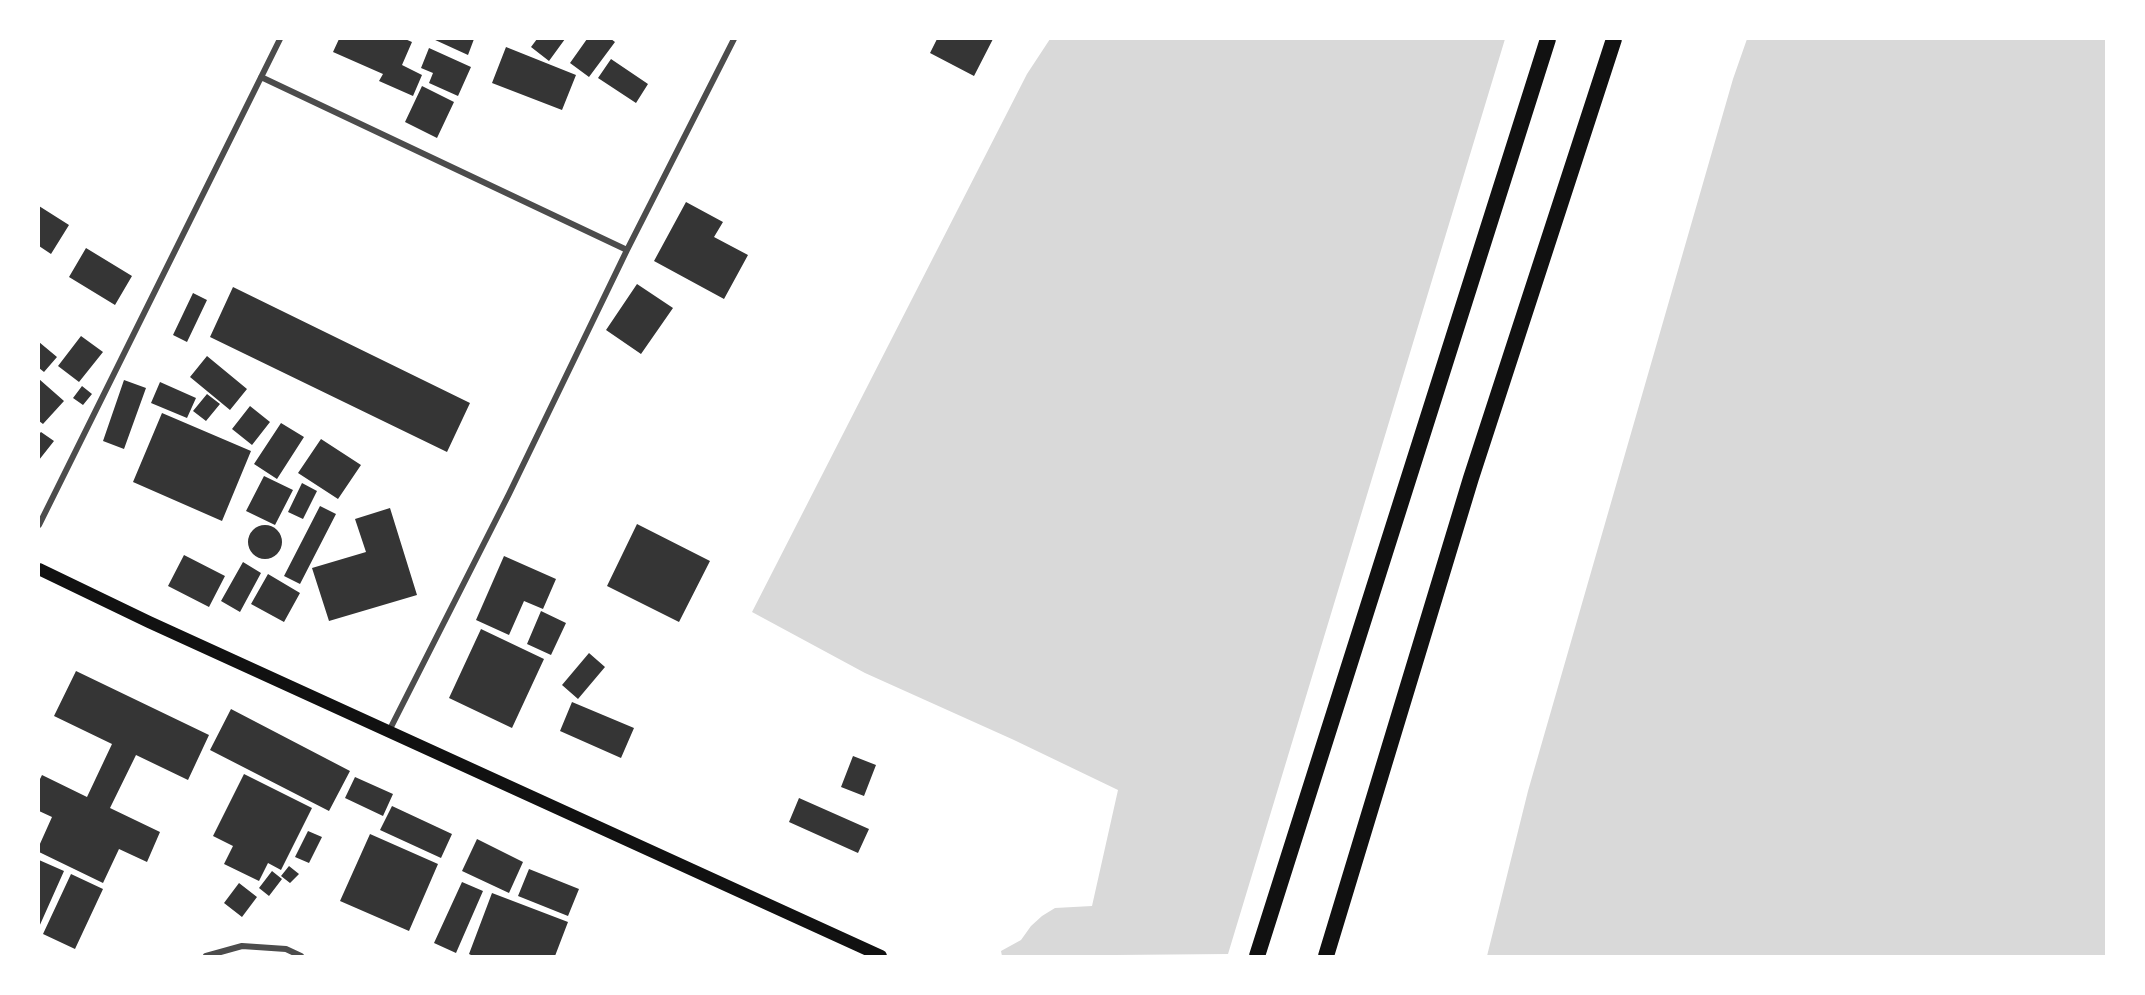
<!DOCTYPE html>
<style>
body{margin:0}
#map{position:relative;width:2145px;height:995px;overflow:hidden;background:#fff;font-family:"DM Sans",sans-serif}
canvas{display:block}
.frame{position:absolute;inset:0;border:40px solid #fff;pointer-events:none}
</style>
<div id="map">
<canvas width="2145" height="995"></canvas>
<div class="frame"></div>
</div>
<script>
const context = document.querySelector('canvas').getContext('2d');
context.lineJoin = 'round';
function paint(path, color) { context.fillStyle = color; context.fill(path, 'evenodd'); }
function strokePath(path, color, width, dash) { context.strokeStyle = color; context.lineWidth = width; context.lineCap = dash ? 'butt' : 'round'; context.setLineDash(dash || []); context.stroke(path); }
const water = new Path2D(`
 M1050,39H1505L1228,954L1002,956L1001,951L1021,940L1031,926L1042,916L1055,908L1092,906L1118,790L1014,740L865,673L752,612L1027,74Z
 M1747,39H2106V956H1487L1528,791L1733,79Z`);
const building = new Path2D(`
 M339,39H405L412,42L402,65L422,75L413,96L379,81L383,74L333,52Z
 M433,39H474L468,55Z
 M537,39H565L549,61L531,47Z
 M587,39H611L615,42L589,77L570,63Z
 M937,39H993L974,76L930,53Z
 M506,47L576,75L562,110L492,83Z
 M429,48L471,67L458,96L429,83L433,73L421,68Z
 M611,59L648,84L636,103L598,78Z
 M422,86L454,102L437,138L405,122Z
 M686,202L723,222L714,237L748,255L724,299L654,261Z
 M39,206L69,225L51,254L39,246Z
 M86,248L132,276L115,305L69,277Z
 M637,284L673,308L641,354L606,330Z
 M233,287L470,403L447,452L210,337Z
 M193,293L207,300L187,342L173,335Z
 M81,336L103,352L79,382L58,366Z
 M39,342L57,357L44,372L39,368Z
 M207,356L247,389L230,410L190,377Z
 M39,379L64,401L43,424L39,421Z
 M124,380L146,388L124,449L103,441Z
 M160,382L196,398L187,418L151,403Z
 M82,386L92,394L83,405L73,398Z
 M207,394L220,404L206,421L193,411Z
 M250,406L270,422L252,445L232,429Z
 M162,413L251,451L222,521L133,482Z
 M281,423L304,437L277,479L254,464Z
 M41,432L54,441L39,460V434Z
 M321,439L361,465L338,499L298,473Z
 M264,476L293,490L275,525L246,511Z
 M302,483L317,491L303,519L288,512Z
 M320,506L336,514L300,584L284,576Z
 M390,508L417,595L329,621L312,568L366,552L355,519Z
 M637,524L710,561L679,622L607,586Z
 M248 542a17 17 0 1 1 34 0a17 17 0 1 1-34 0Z
 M184,555L225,576L209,607L168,586Z
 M504,556L556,579L543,609L524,601L509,635L476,620Z
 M243,562L261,573L240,612L221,601Z
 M268,574L300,593L284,622L251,604Z
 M541,611L566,623L551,655L527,644Z
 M481,629L544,659L512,728L449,698Z
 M589,653L605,667L578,699L562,685Z
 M76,671L209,735L188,780L136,755L110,808L160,832L147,862L119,849L103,883L39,852V846L52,817L39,811V781L42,775L87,797L112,744L54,716Z
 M572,702L634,728L621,758L560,731Z
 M231,709L350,771L329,811L210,750Z
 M853,756L876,765L864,796L841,787Z
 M244,774L312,808L281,870L268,863L259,881L224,864L233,846L213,836Z
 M355,777L393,794L383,816L345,798Z
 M799,798L869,829L858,853L789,822Z
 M392,806L452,834L441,858L380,830Z
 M308,831L322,837L309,863L295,857Z
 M370,834L438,864L409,931L340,901Z
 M477,839L523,862L509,893L462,871Z
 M39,860L64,871L39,927Z
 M289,866L299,874L290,883L281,876Z
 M529,869L579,889L568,916L518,896Z
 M272,871L282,879L269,896L259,888Z
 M71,874L103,889L75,949L43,934Z
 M462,882L483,891L456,953L434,943Z
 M239,883L257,897L242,917L224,903Z
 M492,893L568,922L555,956H473L469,954Z`);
const minor = new Path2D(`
 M261,77L627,250
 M39,525L280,39
 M389,731L509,494L627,250L734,39
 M206,956L242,946L286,949L301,956`);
const secondary = new Path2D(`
 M39,569L149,622L881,956`);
const trunk = new Path2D(`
 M1257,956L1548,39
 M1326,956L1471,478L1614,39`);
paint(water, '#d9d9d9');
paint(building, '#353535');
strokePath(minor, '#4c4c4c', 6);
strokePath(secondary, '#111', 12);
strokePath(trunk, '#111', 16);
</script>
